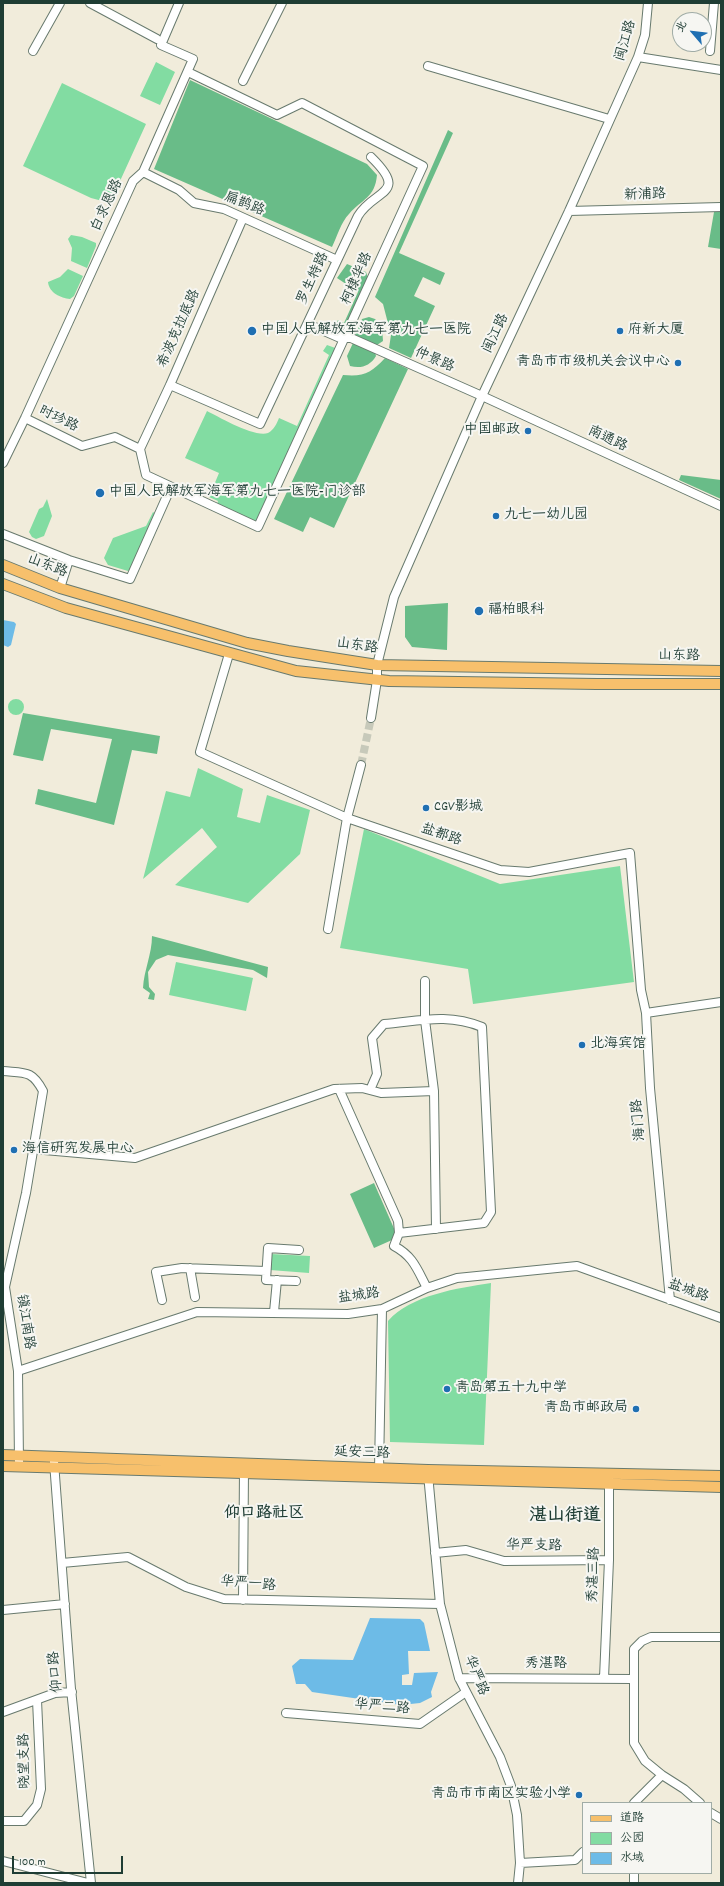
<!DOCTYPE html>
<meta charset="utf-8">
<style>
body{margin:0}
#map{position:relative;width:724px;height:1886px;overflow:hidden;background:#f1ecdb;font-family:Dekko,"LXGW WenKai TC",sans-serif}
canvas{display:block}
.frame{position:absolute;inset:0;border:4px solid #1f3d34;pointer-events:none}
.legend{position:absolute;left:582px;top:1802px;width:130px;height:72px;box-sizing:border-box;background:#f6f6f2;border:1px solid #a0aca6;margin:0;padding:5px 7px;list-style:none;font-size:12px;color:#1f3d34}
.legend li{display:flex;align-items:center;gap:8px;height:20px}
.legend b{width:20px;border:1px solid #a0aca6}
.north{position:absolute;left:672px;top:12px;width:40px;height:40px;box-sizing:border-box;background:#f6f6f2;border:1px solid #a0aca6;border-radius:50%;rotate:298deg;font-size:11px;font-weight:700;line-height:16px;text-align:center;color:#1f3d34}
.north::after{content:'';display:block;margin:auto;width:14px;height:18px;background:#1f6fb2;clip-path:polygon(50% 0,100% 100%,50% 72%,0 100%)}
.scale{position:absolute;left:12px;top:1856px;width:111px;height:18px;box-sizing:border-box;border:2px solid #1f3d34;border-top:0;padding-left:5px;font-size:12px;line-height:14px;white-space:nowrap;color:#1f3d34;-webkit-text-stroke:3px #f6f6f2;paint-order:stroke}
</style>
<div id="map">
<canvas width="724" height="1886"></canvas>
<div class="frame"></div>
<ul class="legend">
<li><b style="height:5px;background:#f7c06c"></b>道路</li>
<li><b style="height:11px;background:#82dca2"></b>公园</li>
<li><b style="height:11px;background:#6dbbe7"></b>水域</li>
</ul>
<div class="north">北</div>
<div class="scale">100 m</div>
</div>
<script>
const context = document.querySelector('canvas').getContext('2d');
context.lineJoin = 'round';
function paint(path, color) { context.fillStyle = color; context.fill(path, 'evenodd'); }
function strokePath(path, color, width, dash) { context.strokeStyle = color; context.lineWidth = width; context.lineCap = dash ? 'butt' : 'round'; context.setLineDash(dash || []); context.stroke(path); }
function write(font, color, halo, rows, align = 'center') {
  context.font = font + ' Dekko,"LXGW WenKai TC",sans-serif'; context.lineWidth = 4; context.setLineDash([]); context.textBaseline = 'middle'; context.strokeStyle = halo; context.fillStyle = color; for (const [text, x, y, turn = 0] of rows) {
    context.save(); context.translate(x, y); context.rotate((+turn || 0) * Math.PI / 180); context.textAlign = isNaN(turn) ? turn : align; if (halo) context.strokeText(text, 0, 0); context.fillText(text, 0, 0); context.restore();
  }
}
const green = new Path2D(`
 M156,62L175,72L160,105L140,96Z
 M62,83L146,124L110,203L91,198L23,166Z
 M71,235L82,237L96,243V246L87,268L71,261L72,248L68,239Z
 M68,269L83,276L74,296L70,299C61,298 49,293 48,282L60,277Z
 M327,345L338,349L258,522L217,504L218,501L209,497L219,473L185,458L207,411C219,417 255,438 268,433C274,430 277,423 279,418L297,426L329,355L323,351Z
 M47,499L52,516L44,536L36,539L32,537L29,532L39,509L43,507Z
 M153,512L157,515L130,570L128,571L108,565L104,558L113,538L146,526Z
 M8 707a8 8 0 1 1 16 0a8 8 0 1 1-16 0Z
 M198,768L243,789L237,817L260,823L267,795L310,810L300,854L248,903L175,885L217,847L202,828L143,879L166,791L190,797Z
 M364,829L500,884L620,866L634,982L473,1004L468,969L340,948Z
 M176,962L253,978L246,1011L169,995Z
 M271,1254L310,1256L309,1273L270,1270Z
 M491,1283L484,1445L390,1442L388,1321C411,1295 458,1288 491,1283Z`);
const forest = new Path2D(`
 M190,80L367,164L377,175C375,198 362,199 349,214C341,222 337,237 332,247L154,169Z
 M448,130L453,133L399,253L445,273L440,285L423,277L414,296L435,306L411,358L389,348L391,335L383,304L375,297Z
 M714,212H721V249L708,247Z
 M347,264L366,272L369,281L346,329L336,324L338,320L344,323L358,292L337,278Z
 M369,317L375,319L382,327L383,341L377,345L355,335L362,319Z
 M353,343L375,352L376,356C370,366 361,369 350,366L347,356Z
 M385,358L408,369L334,528L310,517L303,532L274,519L343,375C364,377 371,373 385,358Z
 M681,475L721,480V499L679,480Z
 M448,603L447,650L412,647L405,637V606Z
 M23,713L160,736L157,754L132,750L114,825L35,804L38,789L96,803L112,739L51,729L43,761L13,755Z
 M152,936L268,967L267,978L253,970L168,955L156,960L148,972L149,987L155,994L154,1000L148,999L150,993L143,988C144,970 152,954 152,936Z
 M374,1183L396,1233L392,1240L374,1248L350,1194Z`);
const water = new Path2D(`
 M3,620L14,622L16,624L11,645L8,647L3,645Z
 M370,1618L420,1619L424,1623L430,1651H408L409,1674L402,1675V1685H412L414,1673L438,1672L431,1692L432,1697L420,1703L401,1705L312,1692L305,1684H296L292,1666L300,1659L353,1660Z`);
const minorTunnel = new Path2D(`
 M361,765L371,718`);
const minor = new Path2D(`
 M90,3L157,39
 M33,51L60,3
 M710,51L714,3
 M638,57L721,70
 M428,66L609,119
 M243,81L282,3
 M143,172L179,190L194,203L224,209L337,260
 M569,211L721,207
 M308,324L340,338H351L482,396L721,506
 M170,385L260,424L358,216C374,189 410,195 371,157
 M25,418L82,446L115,437L140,449L146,475L258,527L423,166L302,103L277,115L188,72
 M140,449L170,385L243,218
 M3,463L25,418L133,181L143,172L193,59L161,45L179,3
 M3,534L69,560L130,579L171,487
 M60,588L69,560
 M229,654L200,752L347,818L500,870L529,872L630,853L641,990L646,1013
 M371,718L377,680V665L394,597L482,396L569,211L638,57L645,35L648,3
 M328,929L347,818L361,765
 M425,981V1020L434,1091L436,1229
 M3,1071C25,1073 32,1070 43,1091L26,1193L5,1287L18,1371L19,1462
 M339,1089L398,1221L399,1233L394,1246C413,1256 417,1269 427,1288
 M370,1090L377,1074L372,1038L384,1024C420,1021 447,1013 482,1027L491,1212L484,1223L399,1233
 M33,1149L135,1158L334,1089L362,1088L381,1093L434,1091
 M190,1268L195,1297
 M296,1281L266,1280L268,1248L299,1250
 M162,1300L156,1272L182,1268L266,1271
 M670,1300L650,1088L646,1013L721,1002
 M274,1312L277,1280
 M18,1371L197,1312L348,1314L382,1309L427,1288L457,1278L577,1266L721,1318
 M54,1462L71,1689L91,1883
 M379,1469L382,1309
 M428,1474L440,1604L459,1678L500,1757L511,1786L517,1815L520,1863L518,1883
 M435,1553L466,1550L504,1561L609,1560
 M62,1563L128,1557L186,1587L224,1599L440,1604
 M243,1600L244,1469
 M3,1610L65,1604
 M459,1678L633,1679
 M604,1678L609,1560V1478
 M3,1712L55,1693L72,1692
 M286,1713L420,1724L466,1692
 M634,1803L662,1775
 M700,1803L684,1789L662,1775L645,1761L634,1743V1649L642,1641L651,1637H721
 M711,1813L721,1819
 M3,1821H24L37,1805L41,1789L37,1700
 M3,1861L88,1883
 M520,1863L575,1860L583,1852
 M634,1873V1883`);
const major = new Path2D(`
 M3,565L60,588L247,643L288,651L377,665L721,671
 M3,584L66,608L296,671L389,681L597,684H721
 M3,1455L428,1470L721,1476
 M3,1466L721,1487`);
const markers = [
 [252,331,5,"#1f6fb2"],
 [620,331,4,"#1f6fb2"],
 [678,363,4,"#1f6fb2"],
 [528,431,4,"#1f6fb2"],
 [100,493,5,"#1f6fb2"],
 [496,516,4,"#1f6fb2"],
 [479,611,5,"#1f6fb2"],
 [426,808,4,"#1f6fb2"],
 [582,1045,4,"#1f6fb2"],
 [14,1150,4,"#1f6fb2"],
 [447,1389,4,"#1f6fb2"],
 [636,1409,4,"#1f6fb2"],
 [579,1795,4,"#1f6fb2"]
];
const streetNames = [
 ["闽江路",627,41,-74],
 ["新浦路",645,196,-2],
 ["扁鹊路",244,205,22],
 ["白求恩路",108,206,-65],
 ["罗生特路",314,279,-65],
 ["柯棣华路",358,279,-66],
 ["希波克拉底路",180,329,-66],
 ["闽江路",497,334,-65],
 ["仲景路",434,361,24],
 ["时珍路",58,420,26],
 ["南通路",607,440,25],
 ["山东路",47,567,21],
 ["山东路",357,647,8],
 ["山东路",679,657,1],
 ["盐都路",441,836,19],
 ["海门路",640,1120,-95],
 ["盐城路",688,1292,20],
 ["盐城路",359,1297,-8],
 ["镇江南路",24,1322,81],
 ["延安三路",362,1454,2],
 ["华严支路",534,1547,1],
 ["秀湛三路",595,1575,-88],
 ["华严一路",248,1585,5],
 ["秀湛路",546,1665],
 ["仰口路",57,1672,-95],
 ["华严路",475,1676,68],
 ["华严二路",382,1708,5],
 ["晓望支路",26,1761,-91]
];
const poiNames = [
 ["中国人民解放军海军第九七一医院",261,331],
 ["府新大厦",628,331],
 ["青岛市市级机关会议中心",670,363,"right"],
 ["中国邮政",520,431,"right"],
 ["中国人民解放军海军第九七一医院-门诊部",109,493],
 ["九七一幼儿园",504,516],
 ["福柏眼科",488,611],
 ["CGV影城",434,808],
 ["北海宾馆",590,1045],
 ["海信研究发展中心",22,1150],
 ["青岛第五十九中学",455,1389],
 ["青岛市邮政局",628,1409,"right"],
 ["青岛市市南区实验小学",571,1795,"right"]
];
const quarterNames = [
 ["仰口路社区",264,1515]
];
const districtNames = [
 ["湛山街道",565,1518]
];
paint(green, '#82dca2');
paint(forest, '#69bc88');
paint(water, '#6dbbe7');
strokePath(minorTunnel, '#c7c9ba', 8, [8, 4]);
strokePath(minor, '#687a6e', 10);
strokePath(major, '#687a6e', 12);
strokePath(minor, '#fff', 8);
strokePath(major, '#f7c06c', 10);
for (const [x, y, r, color] of markers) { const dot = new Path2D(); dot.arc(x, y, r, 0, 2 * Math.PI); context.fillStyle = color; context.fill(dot); strokePath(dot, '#f6f6f2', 1.5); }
write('14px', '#1f3d34', '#f6f6f2', streetNames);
write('14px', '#1f3d34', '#f6f6f2', poiNames, 'left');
write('bold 16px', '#1f3d34', '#f6f6f2', quarterNames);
write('bold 18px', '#1f3d34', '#f6f6f2', districtNames);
</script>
